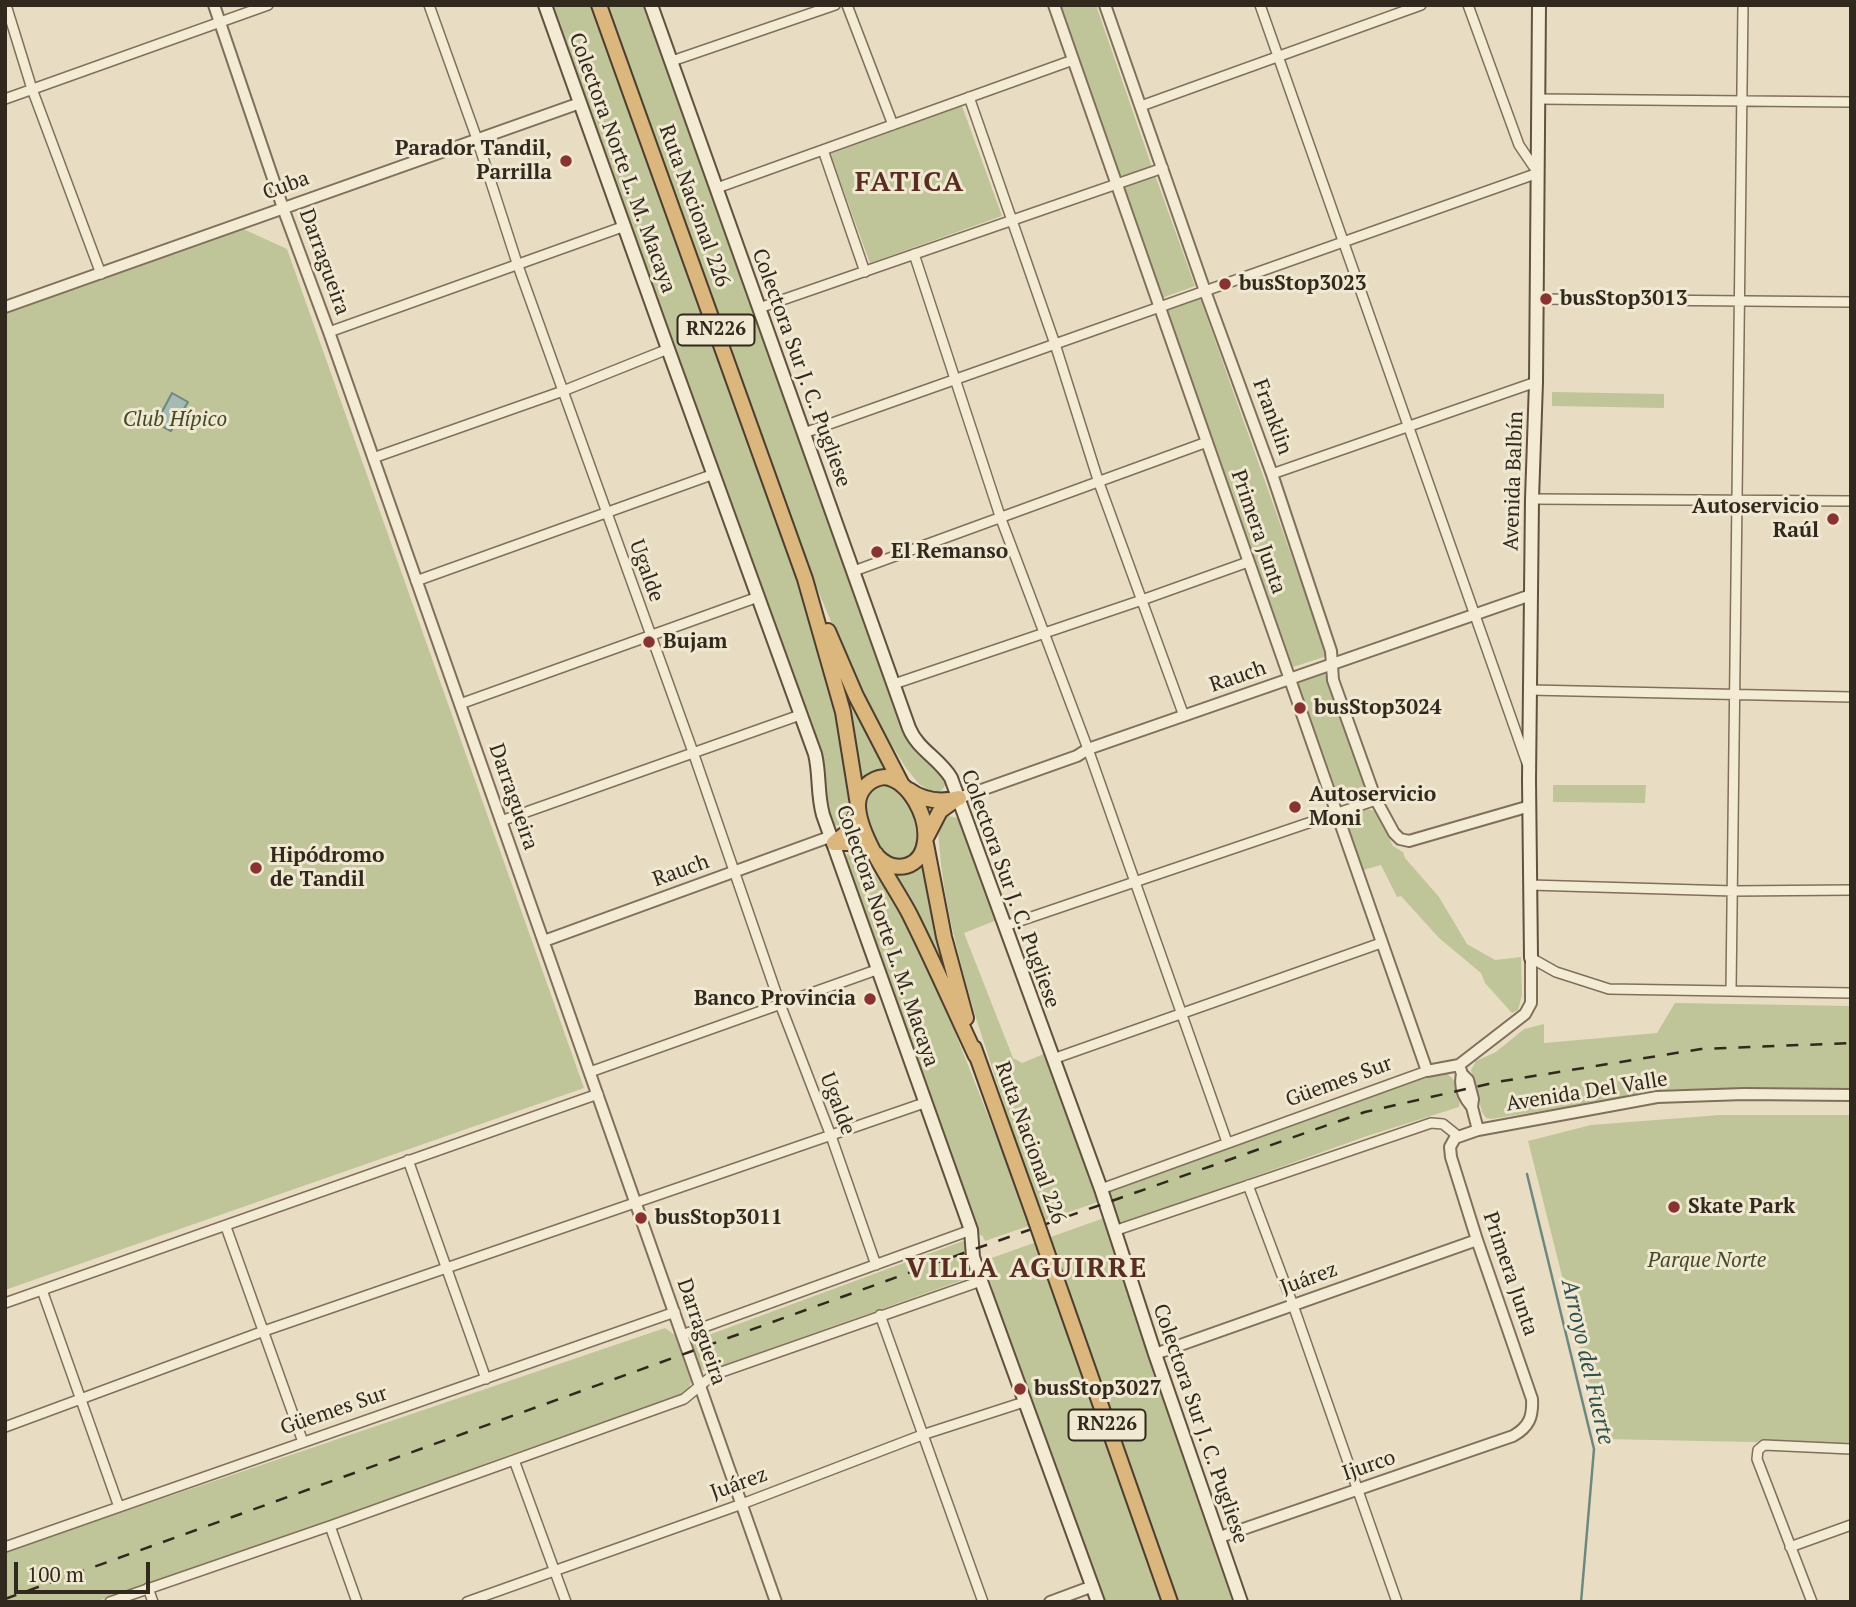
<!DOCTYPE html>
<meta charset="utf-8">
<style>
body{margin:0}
#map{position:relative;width:1856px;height:1607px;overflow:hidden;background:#e8ddc2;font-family:"PT Serif",serif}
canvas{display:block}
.frame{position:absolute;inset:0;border:7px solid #31281e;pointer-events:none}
.scale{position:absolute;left:14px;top:1562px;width:136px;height:32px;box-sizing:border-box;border:4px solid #31281e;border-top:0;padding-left:9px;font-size:21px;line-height:24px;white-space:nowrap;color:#31281e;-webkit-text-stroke:5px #f0e8d1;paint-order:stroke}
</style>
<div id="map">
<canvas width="1856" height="1607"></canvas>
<div class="frame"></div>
<div class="scale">100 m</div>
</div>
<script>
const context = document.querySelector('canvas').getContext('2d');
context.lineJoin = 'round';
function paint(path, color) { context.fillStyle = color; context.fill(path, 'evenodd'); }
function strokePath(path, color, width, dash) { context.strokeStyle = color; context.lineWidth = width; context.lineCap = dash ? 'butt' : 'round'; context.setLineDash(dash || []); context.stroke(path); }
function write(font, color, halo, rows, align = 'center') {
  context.font = font + ' "PT Serif",serif'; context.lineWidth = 6; context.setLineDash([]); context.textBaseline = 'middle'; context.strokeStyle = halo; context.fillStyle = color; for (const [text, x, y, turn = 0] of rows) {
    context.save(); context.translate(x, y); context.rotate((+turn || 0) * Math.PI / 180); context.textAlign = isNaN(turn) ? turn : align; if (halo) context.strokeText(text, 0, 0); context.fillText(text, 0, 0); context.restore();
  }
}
const green = new Path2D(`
 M552,5L593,7L798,582L836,718L849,805V817L844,826L835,825C819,805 827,780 821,757Z
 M608,5H647L903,722L947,780C945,788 940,795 932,793L919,784L906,768L881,728L834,629L795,535Z
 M1060,5H1096L1152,167L1121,178Z
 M962,106L1002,216L870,263L830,154Z
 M1155,175L1195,286L1162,298L1123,187Z
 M241,228L287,249L584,1088L5,1290V313Z
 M1200,298L1327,656L1293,667L1166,310Z
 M1552,392L1664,394V408L1552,406Z
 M831,645L893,773L858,786Z
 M1324,671L1367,790L1340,800L1297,680Z
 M885,783L901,789C912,809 920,825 918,848L904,862L885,857C875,842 855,807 870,790C874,786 880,785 885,783Z
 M1553,785H1646L1645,803L1553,802Z
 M1364,808L1375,811L1393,846L1403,852L1405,858L1439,897L1467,944L1495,960L1521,957L1522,995L1518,1010L1512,1013L1485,983L1481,973L1439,938L1401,896L1397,897L1381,865L1363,870L1345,817L1348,813Z
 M948,816L958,818L961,821L997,920L964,933L1013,1058L1022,1063L1046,1053L1098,1202L985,1241L982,1235L977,1236L846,861L847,854L853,852L877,877L901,915L919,951L953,1027L1030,1222L1042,1218C1020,1153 998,1087 977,1021C958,955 940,892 938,823Z
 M926,860L957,1003L891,873L909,872Z
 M1675,1003L1851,1006V1092H1663L1491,1119L1486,1118L1482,1112L1471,1070L1476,1061L1496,1052L1524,1029L1544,1024V1043L1657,1033Z
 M1446,1073C1457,1080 1462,1094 1459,1107L1367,1136L1125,1223L1119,1224L1106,1191L1111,1189L1428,1076Z
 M1720,1115H1851V1444L1603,1439L1528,1141L1591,1125Z
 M1104,1218L1238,1602H1179L1051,1246L1040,1250L1162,1602H1105L997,1304L985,1264L986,1260Z
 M966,1240L972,1274L963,1280L707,1371C694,1370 694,1356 692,1345L695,1340Z
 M665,1328L675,1335L691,1382L689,1389L684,1394L506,1456L330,1522L95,1602H5V1552Z`);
const water = new Path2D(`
 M172,393L188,402L171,431L156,423Z`);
const stream = new Path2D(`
 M1527,1174L1594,1449L1581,1602`);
const minor = new Path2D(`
 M6,5L32,89L101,274
 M429,5L477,139L517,263L693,752L780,1004L831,1136L876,1265
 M847,5L893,125
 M1260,5L1527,763
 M672,61L835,5
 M969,97L1055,344L1099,483L1184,716
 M5,99L268,5
 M1538,99L1851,102
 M1141,106L1421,5
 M823,150L865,272
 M717,188L1073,60
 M914,254L1001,519L1088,749L1227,1142
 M1537,299L1851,302
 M759,308L1163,168
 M329,332L625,226
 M804,433L1538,173L1519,145L1468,5
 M373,458L563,391L668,349
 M1272,474L1536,382
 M1532,499L1851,501
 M854,571L1207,442
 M416,581L714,474
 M894,684L1142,600L1248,562
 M1530,690L1851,697
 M460,704L758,597
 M501,821L800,715
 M1530,885L1733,891L1851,890
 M1005,926L1376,800
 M1531,958L1556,972L1609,989L1851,993
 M1731,991L1743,5
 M1053,1059L1381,943
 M590,1072L879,969
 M408,1160L486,1379
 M1248,1185L1293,1305L1397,1602
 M1101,1189L1427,1071
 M226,1227L303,1442
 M1114,1231L1431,1123L1443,1124L1458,1136
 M42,1290L119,1507
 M5,1303L598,1094
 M880,1315L983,1602
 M682,1335L971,1230
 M5,1427L264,1331L924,1103
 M514,1460L566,1602
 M330,1526L357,1602
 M5,1547L675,1312
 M1790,1547L1851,1525
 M148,1588L153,1602
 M110,1602L330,1526L684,1399L713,1375L981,1281
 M467,1602L742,1504L922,1435L1024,1402
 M1812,1602L1757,1459L1758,1450L1764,1445L1851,1449`);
const tertiary = new Path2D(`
 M214,5L283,208L329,332L776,1602
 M1054,5L1427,1071L1459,1065L1525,1014L1531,1003V958
 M1105,5L1205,291L1272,474L1331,651L1333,680L1376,800L1394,833L1400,839L1409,841L1530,806
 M5,307L580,103
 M959,798L1077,756L1088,749L1531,595
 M544,941L832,836
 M1459,1065L1462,1074L1468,1080L1473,1099L1472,1107L1478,1130
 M1462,1074C1459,1087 1463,1097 1472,1107
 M1155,1354L1477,1240
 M1220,1537L1513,1436C1529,1427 1533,1417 1532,1399L1477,1240L1451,1157L1450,1147L1455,1138L1478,1130L1657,1097L1744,1094L1851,1095
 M1050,1602L1093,1586`);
const secondary = new Path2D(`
 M545,5L668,349L815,754C820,774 817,794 823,815L971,1230L973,1257L981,1281L1098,1602
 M651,5L909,728C918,750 939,758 951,778L1101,1189L1155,1354L1241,1602
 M1531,958L1529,780L1532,499L1536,382L1539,5`);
const trunk = new Path2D(`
 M599,5L805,579L843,712L858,805
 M828,631L856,696L901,783
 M909,790C924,801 940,803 959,798
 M926,838L940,811L955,800
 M834,843L850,830L858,810
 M834,843H849L876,854
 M926,844L944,937L966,1018
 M877,856C895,875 922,868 925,841C928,817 910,781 885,777C870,778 858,790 858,805C858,836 895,886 910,915C933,961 954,1009 976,1056
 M974,1048L1036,1221
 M1045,1247L1170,1602`);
const rail = new Path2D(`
 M5,1599L972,1250L1365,1112L1497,1082L1701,1049L1851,1043`);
const trunkBridge = new Path2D(`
 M1036,1221L1045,1247`);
const markers = [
 [566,161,7,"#883332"],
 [1225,284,7,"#883332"],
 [1546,299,7,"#883332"],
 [1833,519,7,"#883332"],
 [877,552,7,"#883332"],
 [649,642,7,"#883332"],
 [1300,708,7,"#883332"],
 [1295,807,7,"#883332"],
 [256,868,7,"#883332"],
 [870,999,7,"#883332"],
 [1674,1207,7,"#883332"],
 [641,1218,7,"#883332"],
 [1020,1389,7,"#883332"]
];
const shields = [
 [716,330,77],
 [1107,1425,77]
];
const shieldNames = [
 ["RN226",716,330],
 ["RN226",1107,1425]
];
const poiNames = [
 ["Parador Tandil,",552,149,"right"],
 ["Parrilla",552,173,"right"],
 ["busStop3023",1239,284],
 ["busStop3013",1560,299],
 ["Autoservicio",1819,507,"right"],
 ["Raúl",1819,531,"right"],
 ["El Remanso",891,552],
 ["Bujam",663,642],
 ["busStop3024",1314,708],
 ["Autoservicio",1309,795],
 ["Moni",1309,819],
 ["Hipódromo",270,856],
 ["de Tandil",270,880],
 ["Banco Provincia",856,999,"right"],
 ["Skate Park",1688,1207],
 ["busStop3011",655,1218],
 ["busStop3027",1034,1389]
];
const streetNames = [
 ["Colectora Norte L. M. Macaya",622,163,70],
 ["Cuba",286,186,-20],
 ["Ruta Nacional 226",694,206,70],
 ["Darragueira",324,262,70],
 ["Colectora Sur J. C. Pugliese",801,368,70],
 ["Franklin",1272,417,70],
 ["Avenida Balbín",1514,481,-88],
 ["Primera Junta",1258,532,71],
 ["Ugalde",646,571,70],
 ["Rauch",1238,677,-19],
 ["Darragueira",513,797,71],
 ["Rauch",681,871,-20],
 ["Colectora Sur J. C. Pugliese",1010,889,70],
 ["Colectora Norte L. M. Macaya",887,936,71],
 ["Güemes Sur",1339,1082,-20],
 ["Avenida Del Valle",1587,1092,-9],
 ["Ugalde",837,1104,69],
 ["Ruta Nacional 226",1030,1143,70],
 ["Primera Junta",1510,1274,71],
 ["Juárez",1309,1279,-20],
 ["Darragueira",701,1332,71],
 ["Güemes Sur",334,1411,-19],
 ["Colectora Sur J. C. Pugliese",1200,1424,71],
 ["Ijurco",1369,1466,-19],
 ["Juárez",739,1484,-20]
];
const parkNames = [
 ["Club Hípico",175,420],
 ["Parque Norte",1707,1261]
];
const waterNames = [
 ["Arroyo del Fuerte",1587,1362,77]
];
const districtNames = [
 ["FATICA",910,183],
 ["VILLA AGUIRRE",1027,1269]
];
paint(green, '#bfc598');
paint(water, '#a4bbb5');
strokePath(water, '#6c8881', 2);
strokePath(stream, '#6c8881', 2.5);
strokePath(minor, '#806f5b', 12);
strokePath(tertiary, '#806f5b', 14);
strokePath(secondary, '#62513f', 16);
strokePath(trunk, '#4e3e2f', 18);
strokePath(minor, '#f4ebd4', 9);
strokePath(tertiary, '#f4ebd4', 10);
strokePath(secondary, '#f4ebd4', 12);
strokePath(trunk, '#dcb77d', 14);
strokePath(rail, '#31281e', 2.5, [12, 12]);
strokePath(trunkBridge, '#4e3e2f', 18, []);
strokePath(trunkBridge, '#dcb77d', 14);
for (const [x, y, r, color] of markers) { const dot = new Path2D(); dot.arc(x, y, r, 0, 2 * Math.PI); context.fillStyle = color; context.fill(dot); strokePath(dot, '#f0e8d1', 2.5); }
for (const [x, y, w] of shields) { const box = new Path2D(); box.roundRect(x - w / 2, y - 15.5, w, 31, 5); context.fillStyle = '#f0e8d1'; context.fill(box); strokePath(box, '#31281e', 2); }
write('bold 19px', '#31281e', null, shieldNames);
write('bold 21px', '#31281e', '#f0e8d1', poiNames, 'left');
write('21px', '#31281e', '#f0e8d1', streetNames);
write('italic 21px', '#424b27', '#f0e8d1', parkNames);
write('italic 23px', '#2f504e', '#f0e8d1', waterNames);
context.letterSpacing = '2px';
write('bold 28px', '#592e22', '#f0e8d1', districtNames);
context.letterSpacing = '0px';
</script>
